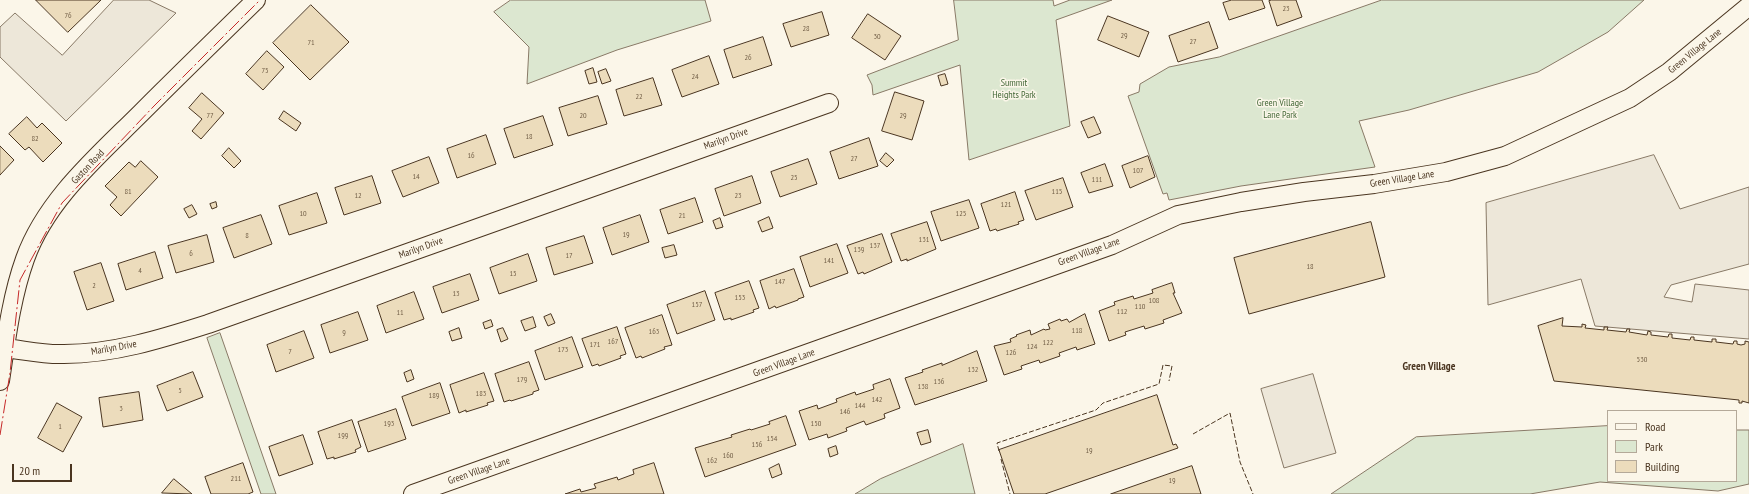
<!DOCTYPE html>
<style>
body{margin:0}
#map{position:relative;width:1749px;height:494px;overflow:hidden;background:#fbf6e9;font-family:"PT Sans Narrow",sans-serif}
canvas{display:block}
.legend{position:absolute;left:1607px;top:410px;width:130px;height:72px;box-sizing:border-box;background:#fbf6e9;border:1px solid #b4a999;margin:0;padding:5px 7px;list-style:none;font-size:12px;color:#4a3520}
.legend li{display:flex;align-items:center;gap:8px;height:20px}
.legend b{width:20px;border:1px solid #b4a999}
.scale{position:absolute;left:12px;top:464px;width:60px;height:18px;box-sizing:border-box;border:2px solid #4a3520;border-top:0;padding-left:5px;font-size:12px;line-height:14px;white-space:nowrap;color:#4a3520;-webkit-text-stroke:3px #fbf6e9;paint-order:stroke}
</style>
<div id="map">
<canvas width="1749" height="494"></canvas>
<ul class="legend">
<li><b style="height:5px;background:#fbf6e9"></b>Road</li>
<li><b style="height:11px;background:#dce7d0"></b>Park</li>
<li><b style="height:11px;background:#ecdcbc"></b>Building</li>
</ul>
<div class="scale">20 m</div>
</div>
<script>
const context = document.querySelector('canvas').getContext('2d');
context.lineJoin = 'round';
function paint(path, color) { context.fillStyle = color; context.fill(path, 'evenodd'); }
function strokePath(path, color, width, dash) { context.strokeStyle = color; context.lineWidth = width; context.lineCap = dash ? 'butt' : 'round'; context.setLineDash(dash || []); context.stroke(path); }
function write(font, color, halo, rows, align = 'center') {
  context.font = font + ' "PT Sans Narrow",sans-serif'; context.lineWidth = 3; context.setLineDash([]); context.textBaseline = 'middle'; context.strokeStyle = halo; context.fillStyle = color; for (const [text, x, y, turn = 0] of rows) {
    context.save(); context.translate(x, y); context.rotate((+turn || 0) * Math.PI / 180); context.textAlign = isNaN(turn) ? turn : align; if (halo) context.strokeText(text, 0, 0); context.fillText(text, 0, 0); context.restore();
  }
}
const green = new Path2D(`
 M511,0H705L711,21L617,50L527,84L529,47L494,12Z
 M954,0H1053L1054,6L1070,0H1112L1056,20L1070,126L969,160L960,65L873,95L872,85L867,75L958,40Z
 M1382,0H1644L1608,32L1538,72L1409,110L1359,121L1375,167L1241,186L1169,200L1167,193L1163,194L1128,96L1139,92L1140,84L1169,67L1219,57Z
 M220,333L276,494H261L207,338Z
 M1608,426V481H1736V430H1749V484L1718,491L1600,482L1530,494H1331L1416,437Z
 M963,444L975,494H855L880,479Z`);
const parking = new Path2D(`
 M114,0H149L176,13L66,121L0,57V27L15,13L62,55Z
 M1654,155L1680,209L1749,187V264L1671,285L1664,297L1692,302L1695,284L1749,290V339L1595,326L1581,279L1488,305L1486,203Z
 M1313,374L1336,453L1284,468L1261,389Z`);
const building = new Path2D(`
 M36,0H101L68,32Z
 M1232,0H1262L1265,8L1229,20L1223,3Z
 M1272,0H1296L1302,17L1277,26L1269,1Z
 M311,5L349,42L310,80L273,43Z
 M822,12L829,35L791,47L783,24Z
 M868,14L901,36L885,60L852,38Z
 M1108,16L1149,32L1139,57L1098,40Z
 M1209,22L1218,48L1178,62L1169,36Z
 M763,37L772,65L733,78L724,50Z
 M267,51L284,67L263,90L246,74Z
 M709,56L719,84L682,97L672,70Z
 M593,68L597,82L589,84L585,71Z
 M606,69L611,81L602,84L598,72Z
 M945,74L948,84L941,86L938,76Z
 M653,78L662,105L624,116L616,90Z
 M895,92L924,101L912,140L882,131Z
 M202,93L224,113L201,139L192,131L202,119L189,108Z
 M598,96L607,124L568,136L559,108Z
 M284,111L301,123L296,131L279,119Z
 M543,116L553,145L514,158L504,129Z
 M27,117L37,128L42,123L62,143L43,162L29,147L25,150L9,134Z
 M1094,117L1101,133L1088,138L1081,122Z
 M486,135L496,164L457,178L447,149Z
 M869,138L878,166L839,179L830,152Z
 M0,146L14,160L0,175Z
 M229,148L241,161L234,168L222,156Z
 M886,153L894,160L887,167L880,161Z
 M1148,156L1155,177L1130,188L1122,166Z
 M429,157L439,183L403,197L392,171Z
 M808,159L817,184L780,197L771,172Z
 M141,161L158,177L121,216L110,205L117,197L105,186L129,162L135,167Z
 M1105,164L1113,186L1089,193L1081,173Z
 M372,176L381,203L344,215L335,188Z
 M752,176L761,203L724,216L715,189Z
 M1063,178L1073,207L1036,220L1025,191Z
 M1015,192L1024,220L1018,222L1019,224L997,231L996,229L990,231L981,204Z
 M317,193L327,223L289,235L279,206Z
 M695,198L703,222L668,234L660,210Z
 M969,200L979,228L941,241L931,212Z
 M216,202L217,207L212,209L210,204Z
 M192,205L197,214L189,218L184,209Z
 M261,215L272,244L234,258L223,228Z
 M640,215L649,242L612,255L603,228Z
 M769,217L773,228L762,232L758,222Z
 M720,218L723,227L716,229L713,221Z
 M927,222L936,249L907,261V259L901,261L891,234Z
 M1371,222L1385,277L1249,314L1234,258Z
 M882,234L892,262L864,274L863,272L858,274L847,246Z
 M207,235L214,262L176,273L168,246Z
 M584,236L593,263L554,275L546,248Z
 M837,244L848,273L810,287L800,257Z
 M674,245L677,255L665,258L662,248Z
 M155,252L163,278L126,290L118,264Z
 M528,254L537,281L499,294L490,268Z
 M101,263L114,301L87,310L74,272Z
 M794,269L804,297L798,299V300L776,308L775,306L769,309L760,281Z
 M470,274L479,300L442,313L433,287Z
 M749,281L759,308L753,310L754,312L731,320V318L724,320L715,293Z
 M1172,283L1175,293H1173L1182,313L1163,320L1164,323L1145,329L1144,326L1125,332L1126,335L1109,341L1099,311L1115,305L1114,302L1133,296L1134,299L1153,293L1152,290Z
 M705,291L715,320L677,334L667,305Z
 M414,292L424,319L386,333L377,306Z
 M358,312L368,340L330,353L321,325Z
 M551,314L555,323L548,326L544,317Z
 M1085,314L1095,344L1077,350L1076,347L1059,353L1060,356L1040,363L1039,360L1021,366L1022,369L1004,375L994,346L1011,342L1010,339L1017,336L1016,335L1030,330L1031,335L1044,329L1045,330L1050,329L1048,324L1060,319L1061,321L1067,319L1069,322Z
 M662,315L672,345L664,347L665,349L642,358L641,356L636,358L625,328Z
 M533,317L536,327L525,331L521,321Z
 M1563,318L1562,326L1582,327V324L1586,325L1585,328L1604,330V327H1608L1607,330L1626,332L1627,329H1630L1629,332L1647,335L1648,331L1651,332V335L1668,337L1669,334H1672V338L1690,340L1691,337H1694V340L1712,342V339H1716V342L1733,344L1734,341H1737V344L1741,345L1745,344V341L1749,342V403L1742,401V403H1739V400L1554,381L1538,326Z
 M491,320L493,326L485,329L483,323Z
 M617,327L626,354L620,356L621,358L599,366L598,364L592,366L582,339Z
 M459,328L462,338L452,341L449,332Z
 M503,328L508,339L501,342L497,330Z
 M304,331L314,358L276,372L267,345Z
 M572,337L583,367L545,380L535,351Z
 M977,351L987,381L915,405L905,378L923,372L922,370L942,363V365Z
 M529,362L539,390L533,392V394L511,401L510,400L504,402L495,374Z
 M411,370L414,379L407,382L404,373Z
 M193,372L203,397L167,411L157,386Z
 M484,373L494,401L487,403L488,405L466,412V410L459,413L450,385Z
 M890,379L900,408L884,414L885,418L866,425L864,421L846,428L847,431L828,438L827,434L809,440L799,411L817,405L818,409L837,402L836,399L855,392L856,395L874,389L873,385Z
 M440,383L450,413L412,426L402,397Z
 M139,392L143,420L103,427L99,398Z
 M1157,395L1173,445L1176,444L1178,448L1045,494H1014L999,450Z
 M57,403L82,417L63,452L38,438Z
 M396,409L406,439L368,452L358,422Z
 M786,416L796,445L705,477L695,448L732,437L731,435L750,429L751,430L770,424L769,422Z
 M352,420L361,447L355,450L356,452L334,459V457L327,459L318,432Z
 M928,430L931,442L921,445L917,433Z
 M303,435L313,464L279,476L269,447Z
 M836,446L838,454L830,457L828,449Z
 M243,463L253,492L248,494H211L205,477Z
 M654,463L664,494H565L580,489L581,492L596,488L594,484L617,477L618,480L634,474L633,470Z
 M779,464L782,474L772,478L769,469Z
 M1192,466L1201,494H1111Z
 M174,479L192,494L162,493Z`);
const street = new Path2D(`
 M5,348C24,350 44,355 64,354C113,354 161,339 208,324L829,103
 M0,381C6,341 11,298 25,259C46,200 98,156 141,113C179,75 217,38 256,0
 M413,494L1112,245L1178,215L1241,202L1304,192L1374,184L1446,172L1505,156L1630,98L1669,72L1749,6`);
const fence = new Path2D(`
 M1193,434L1230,413L1240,462L1253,494
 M999,451L997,443L1096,410L1103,403L1159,384L1163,365L1172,366L1169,381
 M1001,459L1010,494`);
const power = new Path2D(`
 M0,435L10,373L20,280L62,203L154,106L260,0`);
const numberNames = [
 ["23",1286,9],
 ["76",68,16],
 ["28",806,29],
 ["29",1124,36],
 ["30",877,37],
 ["27",1193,42],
 ["71",311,43],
 ["26",748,58],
 ["75",265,71],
 ["24",695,77],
 ["22",639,97],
 ["77",210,116],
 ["20",583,116],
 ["29",903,116],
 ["18",529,137],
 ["82",35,139],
 ["16",471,156],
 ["27",854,159],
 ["107",1138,171],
 ["14",416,177],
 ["25",794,178],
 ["111",1097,180],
 ["81",128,192],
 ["115",1057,192],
 ["12",358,196],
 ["23",738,196],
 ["121",1006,205],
 ["10",303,214],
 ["125",961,214],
 ["21",682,216],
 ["19",626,235],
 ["8",247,236],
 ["131",924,240],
 ["137",875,246],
 ["139",859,250],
 ["6",191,254],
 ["17",569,256],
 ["141",829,261],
 ["18",1310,267],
 ["4",140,271],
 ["15",513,274],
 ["147",780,282],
 ["2",94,286],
 ["13",456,294],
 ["153",740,298],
 ["108",1154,301],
 ["157",697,305],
 ["110",1140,307],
 ["112",1122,312],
 ["11",400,313],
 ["118",1077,331],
 ["163",654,332],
 ["9",344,333],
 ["167",613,342],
 ["122",1048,343],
 ["171",595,345],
 ["124",1032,347],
 ["173",563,350],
 ["7",290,352],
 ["126",1011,353],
 ["530",1642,360],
 ["132",973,370],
 ["179",522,380],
 ["136",939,382],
 ["138",923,387],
 ["5",180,391],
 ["183",481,394],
 ["189",434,396],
 ["142",877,400],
 ["144",860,406],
 ["3",121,409],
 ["146",845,412],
 ["193",389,424],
 ["150",816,424],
 ["1",60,427],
 ["199",343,436],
 ["154",772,439],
 ["156",757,445],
 ["19",1089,451],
 ["160",728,456],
 ["162",712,461],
 ["211",236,479],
 ["19",1172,481]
];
const streetNames = [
 ["Green Village Lane",1695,51,-39],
 ["Marilyn Drive",726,139,-20],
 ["Gaston Road",88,167,-47],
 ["Green Village Lane",1402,179,-9],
 ["Marilyn Drive",421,248,-20],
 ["Green Village Lane",1089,252,-20],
 ["Marilyn Drive",114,348,-10],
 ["Green Village Lane",784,363,-20],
 ["Green Village Lane",479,471,-19]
];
const parkNames = [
 ["Summit",1014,83],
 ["Heights Park",1014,95],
 ["Green Village",1280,103],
 ["Lane Park",1280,115]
];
const neighbourhoodNames = [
 ["Green Village",1429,367]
];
paint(green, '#dce7d0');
strokePath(green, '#887966', 1);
paint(parking, '#ede7d9');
strokePath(parking, '#887966', 1);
paint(building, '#ecdcbc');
strokePath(building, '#4a3520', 1);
strokePath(street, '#4a3520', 20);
strokePath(street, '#fbf6e9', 18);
strokePath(fence, '#4a3520', 1, [5, 2]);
strokePath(power, '#c62828', 1, [14, 3, 2, 3]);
write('8px', '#725f47', null, numberNames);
write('10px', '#4a3520', '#fbf6e9', streetNames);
write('10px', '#436837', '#fbf6e9', parkNames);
write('bold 11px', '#4a3520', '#fbf6e9', neighbourhoodNames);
</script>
